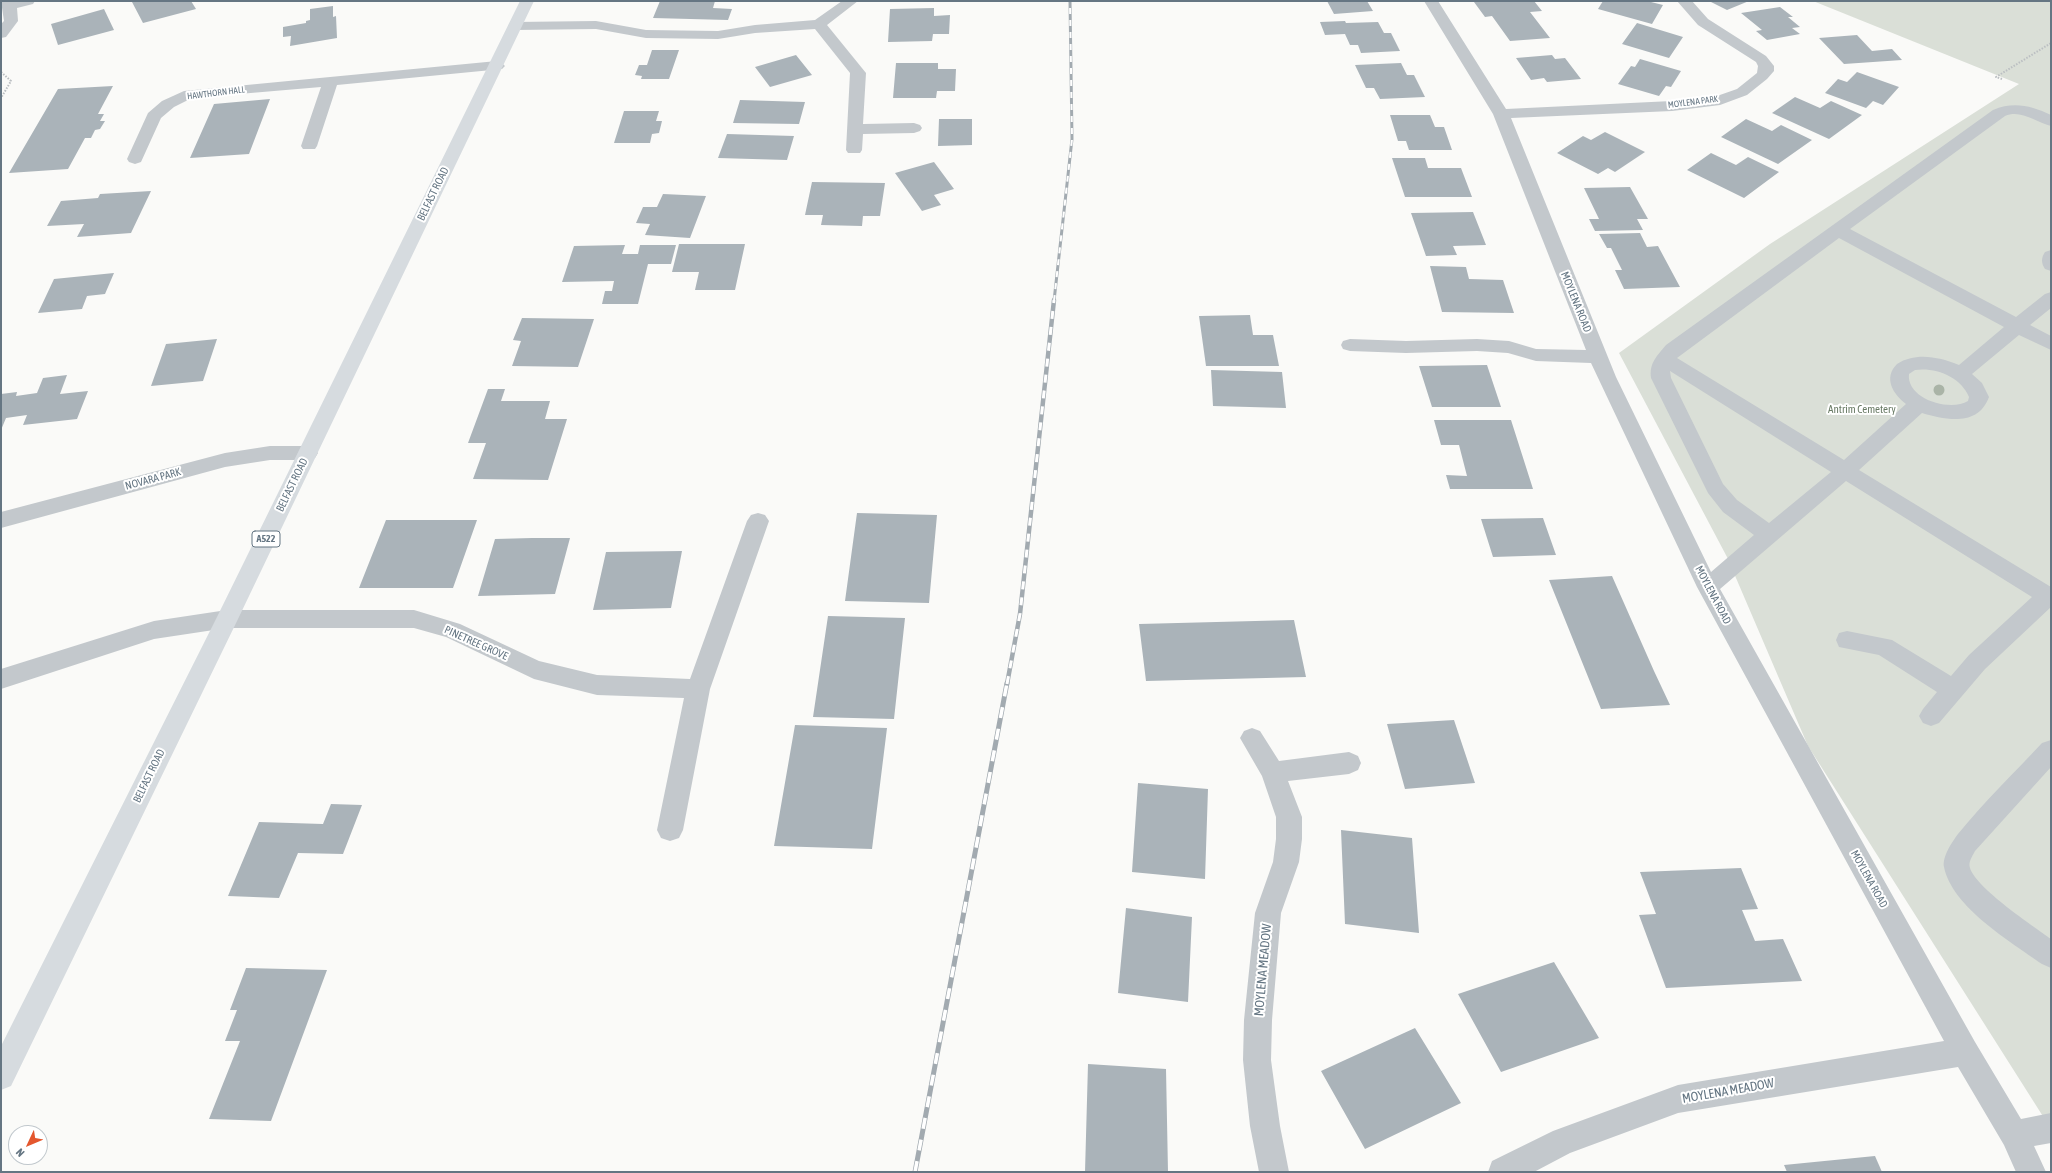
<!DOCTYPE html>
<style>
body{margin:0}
#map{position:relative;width:2052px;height:1173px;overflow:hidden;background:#fafaf8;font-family:"Asap Condensed",sans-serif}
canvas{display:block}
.frame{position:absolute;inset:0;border:2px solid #657683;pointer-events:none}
.north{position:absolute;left:8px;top:1125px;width:40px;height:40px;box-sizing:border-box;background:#fff;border:1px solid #c1c8cd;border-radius:50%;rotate:226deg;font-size:11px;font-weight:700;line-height:16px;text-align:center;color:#657683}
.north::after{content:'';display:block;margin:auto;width:14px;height:18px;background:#e4572e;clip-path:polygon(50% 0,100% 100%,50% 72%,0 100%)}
</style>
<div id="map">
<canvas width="2052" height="1173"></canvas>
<div class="frame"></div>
<div class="north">N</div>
</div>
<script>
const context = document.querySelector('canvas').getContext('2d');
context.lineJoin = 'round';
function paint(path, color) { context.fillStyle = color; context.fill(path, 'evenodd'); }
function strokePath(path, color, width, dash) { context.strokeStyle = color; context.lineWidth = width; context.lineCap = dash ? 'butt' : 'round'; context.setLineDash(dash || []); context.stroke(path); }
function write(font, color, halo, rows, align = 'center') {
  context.font = font + ' "Asap Condensed",sans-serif'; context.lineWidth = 4; context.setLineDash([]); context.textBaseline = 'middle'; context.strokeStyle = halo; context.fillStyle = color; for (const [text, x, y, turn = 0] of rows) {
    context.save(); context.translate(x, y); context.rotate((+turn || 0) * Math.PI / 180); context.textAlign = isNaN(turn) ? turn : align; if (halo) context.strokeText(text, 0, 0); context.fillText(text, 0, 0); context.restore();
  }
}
const green = new Path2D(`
 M1813,1H2051V1129L1808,746L1727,557L1619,353L1770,244L2019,84Z`);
const building = new Path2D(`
 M135,1H191L196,9L143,23L132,2Z
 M660,1H715L713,8L732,9L728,20L653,18Z
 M1327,1H1367L1373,11L1334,14Z
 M1485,1H1534L1542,11L1530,12L1550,38L1510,41L1492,16L1485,17L1474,2Z
 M1603,1H1647L1663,5L1652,24L1598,9Z
 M1749,1L1727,10L1711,2L1713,1Z
 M333,6V17L336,16L337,38L290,46L291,36L283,37V27L306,23V21L310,20V9Z
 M1780,7L1793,17H1788L1800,27L1792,28L1800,34L1767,40L1756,31L1762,30L1741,13Z
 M934,8V16L950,15L949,34H933L932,41L888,42L890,9Z
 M104,9L114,30L58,45L51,24Z
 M1345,21L1346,23L1378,22L1384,33H1391L1400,51L1361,53L1358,45H1350L1345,34L1325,35L1320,22Z
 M1637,23L1683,37L1669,58L1622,44Z
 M1857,35L1872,51L1892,49L1902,60L1844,64L1819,38Z
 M652,50H679L669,79H641L642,76L635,75L639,65H647Z
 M796,55L812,75L770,87L755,67Z
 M1552,55L1555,59L1565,58L1581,79L1547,82L1544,78L1531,80L1516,58Z
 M1640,59L1681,71L1671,87L1666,86L1659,96L1618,84L1631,66L1635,67Z
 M896,63H938V69H956L955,91H937L936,98H893Z
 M1401,63L1407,75H1414L1425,97L1380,99L1374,88H1366L1355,65Z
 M1857,72L1899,87L1883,105L1873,101L1866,108L1825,93L1838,79L1847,82Z
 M113,86L98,114H104L100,121H105L100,129L95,130L91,138H85L68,169L9,173L58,89Z
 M1795,97L1820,108L1831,101L1862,115L1829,139L1772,113Z
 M270,99L249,154L190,158L214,104Z
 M740,100L805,102L799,124L733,123Z
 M624,111H659L656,121H662L659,133L652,134L650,143H614Z
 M1390,115H1430L1435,127H1444L1452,150H1409L1406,141H1398Z
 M939,119H972V145L938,146Z
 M1746,119L1772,131L1781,125L1812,140L1778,164L1721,137Z
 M1605,132L1645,152L1615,172L1608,168L1598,174L1557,153L1583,136L1591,140Z
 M727,134L794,136L787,160L718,158Z
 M1711,153L1736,165L1748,157L1779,172L1744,198L1687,170Z
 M1392,158H1425L1428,168H1461L1472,197H1405Z
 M934,162L954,189L934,195L941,205L922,211L895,173Z
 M812,182L885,183L880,216H863L862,226L821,225L823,215H805Z
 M1630,187L1648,219H1637L1643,230L1595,231L1589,219H1599L1584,188Z
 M151,191L131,233L77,237L84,224L47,226L61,201L98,198L100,194Z
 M663,194L706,196L690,238L645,235L650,224L636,223L643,207H657Z
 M1473,212L1486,245L1453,246L1457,255L1426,256L1411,213Z
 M1640,233L1647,247L1658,246L1680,287L1624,289L1615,270H1622L1611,248H1607L1599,234Z
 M679,244H745L735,290H695L699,272H672Z
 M625,245L622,254H638L640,245H676L671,264H648L638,304H602L605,291H612L614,281L562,282L574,246Z
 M1430,266L1466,267L1469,279L1503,280L1514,313L1442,312Z
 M114,273L105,294L87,296L82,309L38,313L54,279Z
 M1250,315L1253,335H1273L1279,366H1206L1199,316Z
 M522,318L594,319L578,367L512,366L521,341L513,340Z
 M217,339L203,381L151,386L166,344Z
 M1487,365L1501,407H1432L1419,366Z
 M1211,370L1282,372L1286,408L1213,406Z
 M67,375L60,394L88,391L77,419L23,425L27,415L6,418L1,430V394L17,392L16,396L37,393L43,378Z
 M488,389H505L501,401H550L545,419H567L548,480L473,479L486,443H468Z
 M1434,420H1511L1533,489H1450L1446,475L1467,476L1459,445H1441Z
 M857,513L937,515L929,603L845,601Z
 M1543,518L1556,555L1493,557L1481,519Z
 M386,520H477L453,588H359Z
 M532,538H570L555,594L478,596L495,539Z
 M682,551L671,608L593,610L606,552Z
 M1612,576L1654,671L1670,705L1601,709L1549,580Z
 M828,616L905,618L894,719L813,717Z
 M1294,620L1306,677L1146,681L1139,624Z
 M1454,720L1475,783L1405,789L1387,724Z
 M795,725L887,728L872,849L774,846Z
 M1138,783L1208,789L1205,879L1132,872Z
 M331,804L362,805L343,854L298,853L279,898L228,896L259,822L323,824Z
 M1341,830L1412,838L1419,933L1345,924Z
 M1741,868L1758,909L1742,910L1755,941L1783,939L1802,981L1666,988L1639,915L1656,914L1640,872Z
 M1126,908L1192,917L1188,1002L1118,993Z
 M1554,962L1599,1038L1501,1072L1458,994Z
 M246,968L327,970L271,1121L209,1119L240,1041H225L237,1010H230Z
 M1415,1028L1461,1103L1365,1149L1321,1071Z
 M1088,1064L1166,1069L1168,1172H1085Z
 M1875,1156L1882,1172H1787L1784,1165Z`);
const path = new Path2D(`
 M1,72L11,81L1,98
 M2002,79L1996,77L2051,43`);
const minor = new Path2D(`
 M1,1H35L33,4L17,8L18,21L6,37L1,38V24L4,21Z
 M842,1H858L827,25L866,73L863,124L914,123L920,125L922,128L920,131L914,133L863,134L862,150L860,153H848L846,150L850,73L815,29L755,33L718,39L646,38L596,29L515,30L510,29L508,26L510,23L515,22L596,21L646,30L718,31L755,25L815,20Z
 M1424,1H1438L1506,109L1672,101L1717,96L1737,89L1757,73L1758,66L1756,62L1698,25L1677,1H1692L1708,19L1766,56L1774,66V71L1767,79L1747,95L1720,105L1672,111L1511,118L1616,377L1711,572L1754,535L1723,512L1708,493L1651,378C1649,363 1657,356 1666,345L1993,110C2014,101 2032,106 2051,115V126C2035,122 2021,109 2005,116L1850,229L2016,317L2045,294L2051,292V308L2030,325L2051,336V350L2019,335L1972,374L1982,383L1989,397C1978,427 1946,420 1922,413L1859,470L2051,587V607L1985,669L1939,723L1931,726L1923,723L1919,716L1923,709L1937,692L1879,655L1839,647L1836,640L1839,633L1847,631L1892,640L1951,676L1969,655L2032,597L1846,481L1720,589L1975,1042L2021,1119L2051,1113V1143L2034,1146L2046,1172H2016L2004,1145L1958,1067L1678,1113L1570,1153L1534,1172H1488L1492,1161L1553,1131L1678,1085L1944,1041L1697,587L1591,363L1536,361L1508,353L1477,351L1406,353L1350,351L1343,349L1341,345L1343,341L1350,339L1406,341L1477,339L1509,341L1536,349L1586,350L1493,114ZM1839,238L2004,327L1959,365C1939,357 1916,352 1897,364C1883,378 1893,394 1906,404L1844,460L1677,358ZM1915,370C1936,367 1961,377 1969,397L1968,401C1950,412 1906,399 1909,374ZM1670,371L1831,472L1769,523L1737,500L1723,484L1671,378Z
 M497,61L502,63L505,66L502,69L337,85L317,146L315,149H303L301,146L321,87L192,98L174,107L161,118L141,162L135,164L129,162L127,159L148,113L162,101L184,91Z
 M2051,250V271L2045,269C2041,263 2041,258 2045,252Z
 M270,446H308L315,448L318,453L315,458L308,460H270L225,467L1,528V512L225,453Z
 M758,513L765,515L769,521L710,689L683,830L679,838L670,841L661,838L657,830L684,698L597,695L534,679L446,637L414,628H227L154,639L1,689V669L154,621L227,610H414L460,624L539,661L597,675L690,679L747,521L751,515Z
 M1252,728L1260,731L1279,761L1349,752L1358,756L1361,763L1358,770L1349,774L1288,781L1302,817V839L1299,862L1281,913L1272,1020L1271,1060L1280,1126L1289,1172H1259L1250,1126L1243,1060L1244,1020L1255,913L1273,862L1276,839V817L1262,776L1240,738L1244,731Z
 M2051,740V767L1975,851C1972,857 1968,862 1970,868C1976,888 2033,926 2051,939V968L2042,964C2011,942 1952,907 1944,867C1942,857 1952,842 1958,834C1984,802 2014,773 2042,743Z`);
const major = new Path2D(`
 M520,1H534L238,619L11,1086L1,1090V1046L216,619Z`);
const railFar2 = new Path2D(`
 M1054,301L1072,139L1070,1`);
const railFar1 = new Path2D(`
 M1007,684L1020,614L1054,300`);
const rail = new Path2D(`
 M915,1172L1007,683`);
const trees = [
 [1939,390]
];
const farStreetnames = [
 ["HAWTHORN HALL",216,93,-7],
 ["MOYLENA PARK",1693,102,-7]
];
const shields = [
 [266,539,28]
];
const shieldNames = [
 ["A522",266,539]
];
const streetNames = [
 ["BELFAST ROAD",433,194,-64],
 ["MOYLENA ROAD",1576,302,68],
 ["NOVARA PARK",153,479,-15],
 ["BELFAST ROAD",292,485,-64],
 ["MOYLENA ROAD",1713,595,62],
 ["PINETREE GROVE",476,643,24],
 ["BELFAST ROAD",149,776,-64],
 ["MOYLENA ROAD",1869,879,61]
];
const parkNames = [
 ["Antrim Cemetery",1862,410]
];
const nearStreetnames = [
 ["MOYLENA MEADOW",1263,970,-85],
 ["MOYLENA MEADOW",1728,1091,-10]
];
paint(green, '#dadfd7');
paint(building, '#aab3b9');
strokePath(path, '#bbbfc2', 2, [1.5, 1.5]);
paint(minor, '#c3c8cc');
paint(major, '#d6dbdf');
strokePath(railFar2, '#a2aab0', 3);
strokePath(railFar1, '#a2aab0', 4.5);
strokePath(rail, '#a2aab0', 5);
strokePath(railFar2, '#fff', 2, [6]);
strokePath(railFar1, '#fff', 3, [8]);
strokePath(rail, '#fff', 3.5, [11]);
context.fillStyle = '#aab4a7';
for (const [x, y] of trees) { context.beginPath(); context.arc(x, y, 5.5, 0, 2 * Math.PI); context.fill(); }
write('9px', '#657683', '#fff', farStreetnames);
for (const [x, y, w] of shields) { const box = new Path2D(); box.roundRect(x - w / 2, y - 8, w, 16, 3); context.fillStyle = '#fff'; context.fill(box); strokePath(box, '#657683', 1); }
write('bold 10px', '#657683', null, shieldNames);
write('11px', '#657683', '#fff', streetNames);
write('11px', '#687a64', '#fff', parkNames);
write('13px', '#657683', '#fff', nearStreetnames);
</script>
